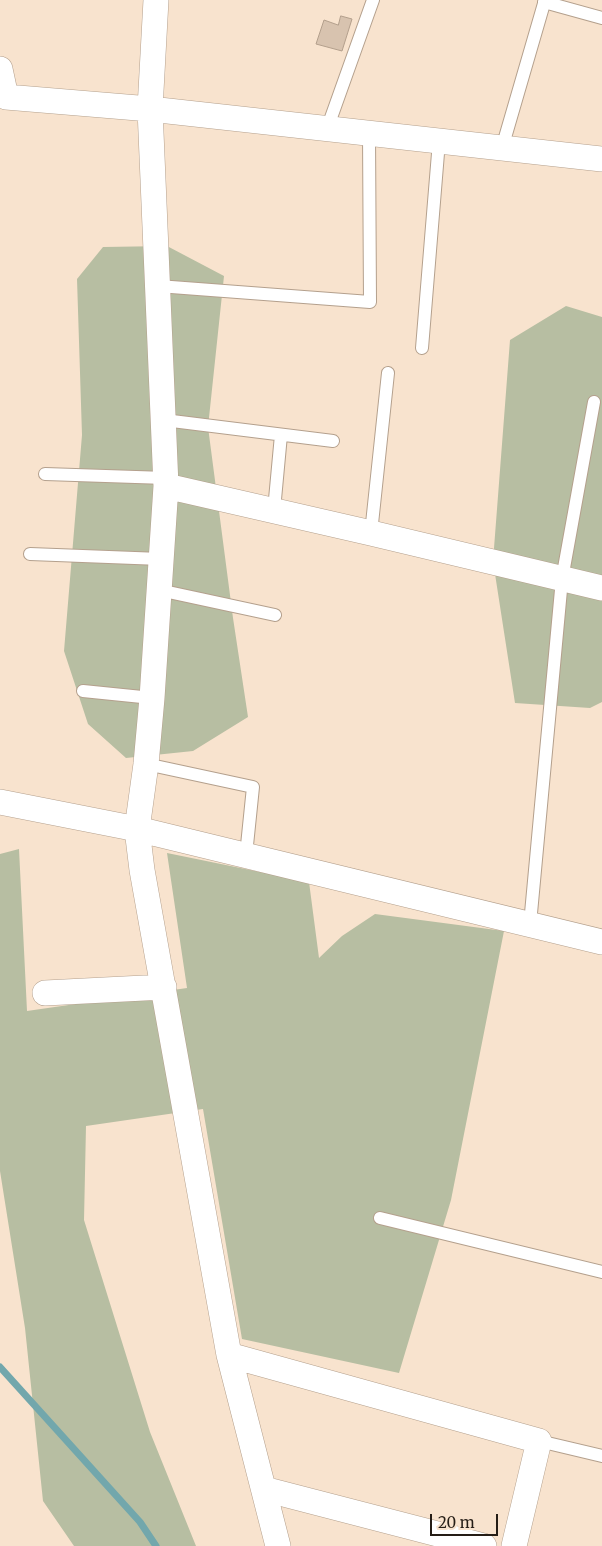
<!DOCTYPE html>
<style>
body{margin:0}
#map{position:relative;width:602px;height:1546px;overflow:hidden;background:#f8e3ce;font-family:Merriweather,serif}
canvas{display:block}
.scale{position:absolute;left:430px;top:1514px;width:68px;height:22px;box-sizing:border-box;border:2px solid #251d16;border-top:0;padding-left:6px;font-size:15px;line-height:18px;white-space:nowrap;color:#251d16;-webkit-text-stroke:4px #f8e3ce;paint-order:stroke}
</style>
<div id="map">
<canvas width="602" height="1546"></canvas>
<div class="scale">20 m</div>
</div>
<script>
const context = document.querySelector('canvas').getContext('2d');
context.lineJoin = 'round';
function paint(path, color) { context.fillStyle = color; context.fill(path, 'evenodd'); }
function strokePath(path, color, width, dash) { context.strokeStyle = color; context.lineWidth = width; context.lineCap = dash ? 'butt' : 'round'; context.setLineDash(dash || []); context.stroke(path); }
const green = new Path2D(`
 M167,246L224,276L208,427L233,618L248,717L193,751L126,758L88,724L64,651L82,435L77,279L103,247Z
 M566,306L602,317V702L590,708L515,703L493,561L510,340Z
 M19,849L27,1011L187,988L167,853L309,882L319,958L342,936L375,914L504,931L451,1200L399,1373L242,1339L203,1109L86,1126L84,1220L150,1432L196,1546H74L43,1501L25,1328L0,1171V854Z`);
const stream = new Path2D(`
 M0,1367L140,1522L156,1546`);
const building = new Path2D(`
 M341,16L352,19L342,51L316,44L324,20L338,25Z`);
const service = new Path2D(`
 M544,2L602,18
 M327,129L373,0
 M502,148L545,0
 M158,286L370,302L369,134
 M422,348L439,141
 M164,420L333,441
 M45,474L166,478
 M274,510L281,435
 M371,533L388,373
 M30,554L161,559
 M159,590L275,615
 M83,691L152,698
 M146,764L253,787L246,855
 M530,924L562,579L594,402
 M380,1218L602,1272
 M539,1441L602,1456`);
const minor = new Path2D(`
 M156,0L150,109L166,486L152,698L146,764L137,829L142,870L229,1355L278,1546
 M0,69L6,97L150,109L602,159
 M166,486L371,533L602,588
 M0,802L137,829L602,942
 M45,993L164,987
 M229,1355L539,1441L514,1546
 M264,1489L484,1546`);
paint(green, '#b7bea2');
strokePath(stream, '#72a7ac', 7);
paint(building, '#d8c3af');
strokePath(building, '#b39f8c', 1);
strokePath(service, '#b4a08d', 14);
strokePath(minor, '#b4a08d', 26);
strokePath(service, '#fff', 12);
strokePath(minor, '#fff', 25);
</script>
